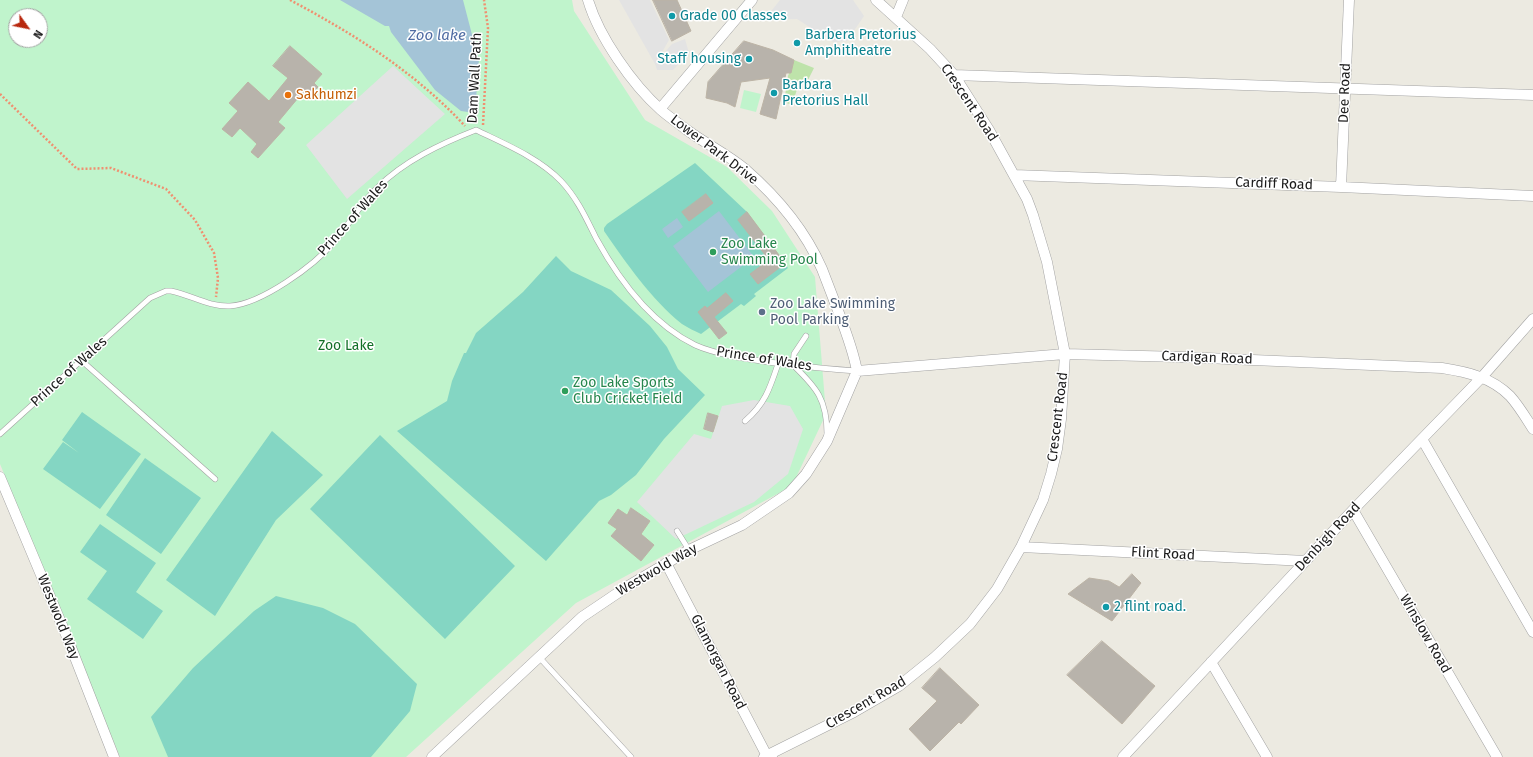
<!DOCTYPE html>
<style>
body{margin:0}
#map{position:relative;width:1533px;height:757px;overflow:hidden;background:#eceae1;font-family:"Fira Sans",sans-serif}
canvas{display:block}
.north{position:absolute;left:8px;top:8px;width:40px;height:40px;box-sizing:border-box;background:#fff;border:1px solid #a4a4a4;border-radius:50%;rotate:123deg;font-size:11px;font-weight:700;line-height:16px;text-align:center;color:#1b1b1b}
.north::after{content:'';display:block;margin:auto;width:14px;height:18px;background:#b8280e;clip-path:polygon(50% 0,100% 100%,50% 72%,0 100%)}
</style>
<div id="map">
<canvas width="1533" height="757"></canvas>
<div class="north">N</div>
</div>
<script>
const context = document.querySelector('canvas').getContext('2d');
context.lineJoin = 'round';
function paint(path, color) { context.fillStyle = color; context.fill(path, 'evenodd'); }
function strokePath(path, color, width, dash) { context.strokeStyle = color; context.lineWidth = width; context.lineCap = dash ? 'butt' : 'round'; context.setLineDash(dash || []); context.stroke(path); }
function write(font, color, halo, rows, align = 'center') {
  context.font = font + ' "Fira Sans",sans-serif'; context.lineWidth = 3; context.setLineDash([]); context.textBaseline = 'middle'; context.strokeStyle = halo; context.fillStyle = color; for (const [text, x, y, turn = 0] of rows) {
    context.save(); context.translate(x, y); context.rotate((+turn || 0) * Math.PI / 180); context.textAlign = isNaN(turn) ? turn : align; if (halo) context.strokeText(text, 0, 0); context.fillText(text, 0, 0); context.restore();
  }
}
const grass = new Path2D(`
 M794,60L814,68L807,82L800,80L792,105L784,102L788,76Z`);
const park = new Path2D(`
 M0,0H572L574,11L645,120L727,167L772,211L815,277L826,414L792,486L576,603L406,757H120L0,464ZM16,16H40V40H16Z
 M744,90L761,94L756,112L740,108Z`);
const pitch = new Path2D(`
 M695,163L747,212L788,268L754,294L756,296L744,306L741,304L701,334C695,331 688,328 682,324C651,299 627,264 604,231V228L607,224Z
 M556,256L571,271L611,290L650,326L667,347L678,369L705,395L664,439L636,475L611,495L599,501L546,561L397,431L447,401L452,381L464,353H466L476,333L523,292Z
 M82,412L141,454L100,509L43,469L63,442L79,453L62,440Z
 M272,431L323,475L276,520L215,616L166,580Z
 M380,435L515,566L445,639L310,509Z
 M145,458L201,498L161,554L106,515Z
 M100,524L156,563L136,592L163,611L143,639L87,599L107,571L80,552Z
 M276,596L323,608L355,624L417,684L410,711L371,757H168L151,717L193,668L254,611Z`);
const parking = new Path2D(`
 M619,0H650L669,40L657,61L672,44L685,39L689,53L673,70H657L655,64Z
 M780,0H853L864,16L847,41L833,42L797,19L764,20Z
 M393,66L445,114L347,199L306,145Z
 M754,400L790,406L803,429L788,474L754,502L676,539L637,502L694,434L711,439L722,406Z`);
const water = new Path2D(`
 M340,0H463L476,50L479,59L475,113L461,111L435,90L391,32L389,26H385Z
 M719,211L754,257L708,292L673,246Z
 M677,218L683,227L668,238L662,229Z`);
const building = new Path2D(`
 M653,0H677L691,31L672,41Z
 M744,41L773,50L794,60L791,73H786L776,119L760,114L770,78L741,82L735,107L727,103L706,98L708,82Z
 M290,46L322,74L314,83L318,87L309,97L303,92L278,122L285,128L258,158L251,152L257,144L240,128L232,137L222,129L238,111L229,103L248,82L269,101L288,78L273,66Z
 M706,194L713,203L689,221L682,212Z
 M747,212L782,259L775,264L779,268L758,284L750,274L769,260L738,220Z
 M726,293L733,301L714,317L727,333L719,339L698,312L705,306L707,308Z
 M708,413L718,416L713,432L704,429Z
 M631,508L650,521L641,534L654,545L641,561L611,536L617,529L608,523L618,509L627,515Z
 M1132,574L1141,583L1112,621L1068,594L1089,578L1109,581L1119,587Z
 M1102,641L1155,686L1122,724L1067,675Z
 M940,668L979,705L961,724L959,722L930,751L909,729L937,701L922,688Z`);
const path = new Path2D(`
 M290,0C354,34 415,72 465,126
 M0,94L77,169L111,168L166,189L195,220L214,253L218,278L216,297
 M483,125L488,28L484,0`);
const lane = new Path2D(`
 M806,336L794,354L793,365C817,388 827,400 827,434
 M82,361L215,479
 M745,421C765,404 770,388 778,364
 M0,434L150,298L166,291H171C191,295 209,307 230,306C261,304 314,266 334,242C349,225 360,204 377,188C404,161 440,144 476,130C505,144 539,158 561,181C577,198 586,218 596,238C619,280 652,324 695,345C708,351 722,354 736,357C776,364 816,368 857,371
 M677,531L689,550
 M539,657L631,757`);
const street = new Path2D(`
 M588,0C599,37 632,84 661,110C669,117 678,123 687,130C706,144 727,154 745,169C776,196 805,230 822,269C827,282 832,295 837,308C845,329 853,349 857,371
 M896,17L903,0
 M954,75L1533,95
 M660,109L752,0
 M1014,175L1341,187L1533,196
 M1341,187L1349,0
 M857,371L1065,354L1182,357L1442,368C1467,372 1491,377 1510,396C1519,406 1526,418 1533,429
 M1422,439L1533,632
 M0,477L67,637L114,757
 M1353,510L1497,757
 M1021,547L1306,561
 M666,563L767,756L772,757
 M1211,662L1267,757
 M432,757L582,617L628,586L689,550L742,525L789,493L806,474L827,441L857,371
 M764,757L854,712L899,686L935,657L970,624L997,589L1021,547L1043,500L1051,474L1057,449L1061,419L1065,354L1047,262L1033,215L1027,199L989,130L954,75L930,49L876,0
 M1123,757L1353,510L1482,377L1533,319`);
const markers = [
 [672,16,4,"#0f9aa8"],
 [797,43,4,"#0f9aa8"],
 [749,59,4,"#0f9aa8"],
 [774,93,4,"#0f9aa8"],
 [288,95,4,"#e8710a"],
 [713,252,4,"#2e9e5b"],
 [762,312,4,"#5c6f8a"],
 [565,391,4,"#2e9e5b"],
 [1106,607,4,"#0f9aa8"]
];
const cultureNames = [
 ["Grade 00 Classes",680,16],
 ["Barbera Pretorius",805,35],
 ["Amphitheatre",805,51],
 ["Staff housing",741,59,"right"],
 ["Barbara",782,85],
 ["Pretorius Hall",782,101],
 ["2 flint road.",1114,607]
];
const streetNames = [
 ["Dam Wall Path",475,78,-87],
 ["Dee Road",1345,93,-88],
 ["Crescent Road",969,103,56],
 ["Lower Park Drive",714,150,37],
 ["Cardiff Road",1274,184,2],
 ["Prince of Wales",353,218,-48],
 ["Cardigan Road",1207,358,2],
 ["Prince of Wales",764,359,9],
 ["Prince of Wales",69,372,-42],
 ["Crescent Road",1058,417,-83],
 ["Denbigh Road",1328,537,-47],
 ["Flint Road",1163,554,3],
 ["Westwold Way",657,570,-30],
 ["Westwold Way",58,617,68],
 ["Winslow Road",1425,634,60],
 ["Glamorgan Road",718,662,63],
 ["Crescent Road",866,703,-30]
];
const foodNames = [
 ["Sakhumzi",296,95]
];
const leisureNames = [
 ["Zoo Lake",721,244],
 ["Swimming Pool",721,260],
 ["Zoo Lake Sports",573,383],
 ["Club Cricket Field",573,399]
];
const serviceNames = [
 ["Zoo Lake Swimming",770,304],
 ["Pool Parking",770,320]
];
const parkNames = [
 ["Zoo Lake",346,346]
];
const waterNames = [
 ["Zoo lake",437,36]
];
paint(grass, '#bee3aa');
paint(park, '#c0f4cc');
paint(pitch, '#84d6c3');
paint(parking, '#e3e3e3');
paint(water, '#a4c4d7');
paint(building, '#b8b3ab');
strokePath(building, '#bcb3a5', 1);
strokePath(lane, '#a2a2a2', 6);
strokePath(street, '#a2a2a2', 11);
strokePath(path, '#ef9070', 2.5, [2, 2]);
strokePath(lane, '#fff', 5);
strokePath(street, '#fff', 10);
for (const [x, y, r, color] of markers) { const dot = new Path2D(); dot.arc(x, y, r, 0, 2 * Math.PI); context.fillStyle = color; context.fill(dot); strokePath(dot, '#fff', 1.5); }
write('14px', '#0d838f', '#fff', cultureNames, 'left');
write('14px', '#1b1b1b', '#fff', streetNames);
write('14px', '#c56008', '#fff', foodNames, 'left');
write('14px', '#27864d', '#fff', leisureNames, 'left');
write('14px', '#4e5e75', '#fff', serviceNames, 'left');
write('14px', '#137028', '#fff', parkNames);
write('italic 15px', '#506da3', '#fff', waterNames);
</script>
